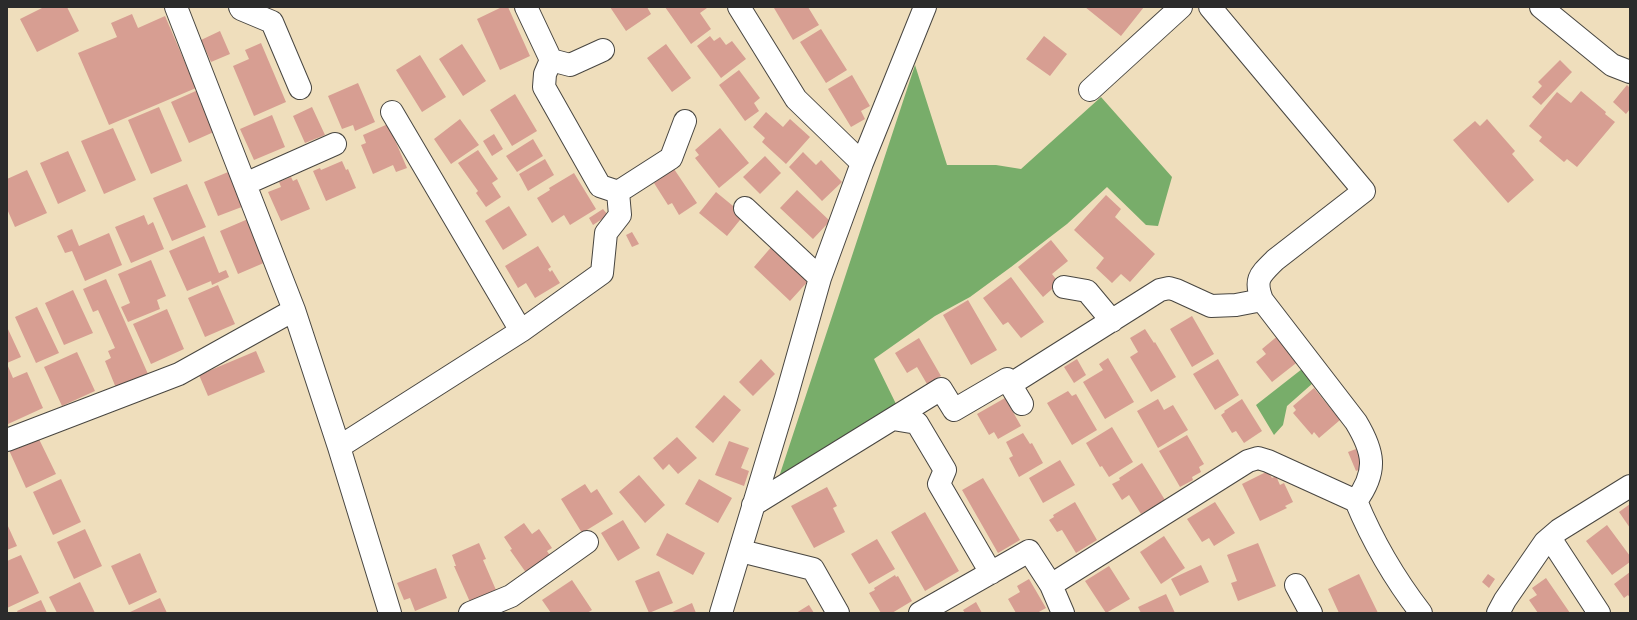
<!DOCTYPE html>
<style>
body{margin:0}
#map{position:relative;width:1637px;height:620px;overflow:hidden;background:#efdebc;font-family:Itim,sans-serif}
canvas{display:block}
.frame{position:absolute;inset:0;border:8px solid #2b2b2b;pointer-events:none}
</style>
<div id="map">
<canvas width="1637" height="620"></canvas>
<div class="frame"></div>
</div>
<script>
const context = document.querySelector('canvas').getContext('2d');
context.lineJoin = 'round';
function paint(path, color) { context.fillStyle = color; context.fill(path, 'evenodd'); }
function strokePath(path, color, width, dash) { context.strokeStyle = color; context.lineWidth = width; context.lineCap = dash ? 'butt' : 'round'; context.setLineDash(dash || []); context.stroke(path); }
const forest = new Path2D(`
 M915,65L947,165H996L1021,169L1101,97L1172,177L1158,226L1146,225L1107,187L1067,224L1011,267L970,297L935,316L874,359L897,406L778,480Z
 M1302,369L1313,383L1287,406L1283,425L1274,435L1256,405Z`);
const building = new Path2D(`
 M44,7H67L79,31L37,52L20,19Z
 M502,7H508L530,56L500,70L477,19Z
 M610,7H647L651,14L626,31Z
 M665,7H706L707,8L700,13L711,29L691,44Z
 M776,7H808L819,25L793,40L774,8Z
 M1085,7H1144L1121,36Z
 M132,14L138,28L165,16L196,88L109,125L78,53L117,37L111,23Z
 M821,29L847,70L826,83L800,42Z
 M220,31L230,54L211,62L201,40Z
 M710,36L714,41L720,37L726,45L732,41L746,59L721,78L697,46Z
 M1044,36L1067,54L1050,76L1026,59Z
 M261,43L286,102L254,116L233,66L249,59L245,50Z
 M462,44L486,81L463,96L439,59Z
 M666,44L691,78L672,92L647,58Z
 M420,55L446,97L422,112L396,70Z
 M1560,60L1572,72L1541,105L1532,97L1542,86L1538,82Z
 M739,70L760,98L754,103L759,111L745,121L719,85Z
 M852,75L870,106L861,111L865,119L851,127L828,89Z
 M358,83L375,122L355,131L353,125L342,129L328,96Z
 M1627,85L1630,88V109L1626,114L1613,102Z
 M198,90L216,131L189,143L171,102Z
 M1581,91L1606,112L1605,114L1615,122L1577,167L1567,159L1564,162L1539,141L1542,137L1529,126L1557,92L1571,103Z
 M515,94L537,131L512,146L490,110Z
 M159,107L182,161L151,174L128,120Z
 M312,107L325,135L305,143L293,116Z
 M766,112L783,127L790,119L810,137L786,164L762,142L765,138L753,127Z
 M272,115L285,147L254,160L240,129Z
 M460,119L479,145L451,164L434,139Z
 M1487,119L1515,151L1512,154L1534,180L1508,203L1453,140L1475,121L1480,126Z
 M388,124L407,168L396,172L393,165L373,174L361,145L366,143L363,135Z
 M113,128L136,180L104,194L81,141Z
 M720,128L749,163L719,188L695,158L699,155L695,150Z
 M494,134L503,149L492,156L483,141Z
 M533,139L543,156L517,172L506,156Z
 M478,150L498,179L492,183L501,197L486,207L476,193L478,191L458,163Z
 M68,151L86,191L58,204L40,163Z
 M803,152L816,165L821,160L842,182L822,201L789,167Z
 M765,156L781,173L760,194L743,177Z
 M545,159L554,175L528,191L519,174Z
 M342,161L346,170L348,169L356,188L326,201L313,171L320,168L321,170Z
 M674,169L697,203L679,215L672,203L668,205L654,183Z
 M27,170L47,213L15,227L7,209V179Z
 M233,170L247,205L218,216L204,182Z
 M574,173L596,209L570,225L564,215L552,223L537,198L550,190L549,188Z
 M291,177L293,181L297,179L310,209L281,221L268,192L281,187L279,182Z
 M187,184L206,227L172,241L153,198Z
 M797,190L830,221L813,239L780,208Z
 M716,192L744,215L727,236L699,213Z
 M1106,195L1121,209L1115,217L1155,254L1130,282L1121,274L1112,283L1096,268L1104,258L1074,230Z
 M509,206L527,235L503,250L485,221Z
 M603,209L608,215L593,225L589,218Z
 M144,215L148,225L153,222L164,249L131,263L115,227Z
 M248,219L266,262L238,274L220,231Z
 M72,229L79,246L109,233L122,265L85,281L72,251L65,253L57,236Z
 M632,232L639,244L632,247L626,235Z
 M204,236L219,273L226,270L229,277L212,285L211,281L187,291L169,251Z
 M1051,240L1068,261L1052,274L1059,283L1043,297L1018,267Z
 M773,245L810,279L790,301L754,267Z
 M538,246L551,267L548,269L550,272L552,270L560,283L535,298L526,283L518,288L505,266Z
 M151,260L166,296L157,300L160,309L128,322L121,307L130,303L118,274Z
 M1011,277L1044,322L1021,338L1008,322L1003,325L983,298Z
 M106,279L148,374L116,388L105,361L111,358L108,351L115,348L98,310L93,312L83,289Z
 M218,285L235,324L205,337L188,298Z
 M73,290L93,333L64,345L45,303Z
 M968,300L997,350L971,365L943,315Z
 M37,307L59,353L36,363L15,317Z
 M167,309L184,349L151,364L133,324Z
 M1192,316L1214,354L1192,367L1170,329Z
 M7,327L21,357L7,363Z
 M1145,329L1154,343L1155,342L1176,377L1151,392L1130,357L1138,352L1130,338Z
 M1280,334L1300,360L1272,382L1256,362L1266,354L1262,349Z
 M919,338L941,376L927,384L917,367L907,373L895,353Z
 M256,351L265,372L208,396L199,375Z
 M77,352L95,391L62,406L44,367Z
 M1108,358L1134,402L1105,419L1083,382L1103,370L1099,364Z
 M761,359L775,374L753,396L739,382Z
 M1077,359L1086,375L1074,383L1064,367Z
 M1218,359L1239,395L1215,410L1193,374Z
 M7,364L13,378L27,372L43,408L8,424Z
 M1314,388L1340,420L1319,438L1314,432L1312,435L1293,413L1296,410L1293,406Z
 M1068,391L1072,396L1076,394L1097,430L1072,445L1047,403Z
 M724,395L741,410L713,443L695,427Z
 M1005,398L1021,426L998,439L994,432L989,435L977,414Z
 M1158,399L1164,410L1173,405L1188,430L1158,448L1137,411Z
 M1242,399L1262,431L1244,443L1236,431L1232,433L1221,415L1225,412L1224,411Z
 M1112,427L1133,462L1109,477L1102,466L1100,467L1086,443Z
 M1023,433L1030,444L1032,443L1043,463L1019,477L1009,458L1013,456L1006,442Z
 M37,435L56,474L26,488L8,448Z
 M1187,435L1204,464L1199,467L1201,472L1192,477L1193,480L1180,487L1159,451Z
 M677,437L697,458L678,474L669,464L663,470L653,458Z
 M729,441L749,448L741,468L749,471L744,486L715,475Z
 M1356,449L1364,468L1356,471L1348,452Z
 M1060,460L1075,485L1043,503L1029,478Z
 M1142,463L1165,500L1141,514L1129,495L1122,500L1112,484L1120,480L1119,478Z
 M1268,471L1272,478L1276,476L1280,485L1284,483L1293,502L1285,506L1287,508L1260,521L1242,484Z
 M639,475L665,505L645,523L619,492Z
 M983,478L1020,540L998,553L962,490Z
 M61,479L81,522L53,535L33,492Z
 M699,479L732,498L718,523L685,504Z
 M585,484L591,493L597,489L613,514L582,533L561,499Z
 M827,487L837,506L833,508L845,532L814,548L791,506Z
 M1075,502L1097,540L1076,553L1062,530L1057,532L1049,520L1054,517L1053,515Z
 M1215,502L1235,533L1214,546L1209,538L1202,542L1187,519Z
 M1630,504V528L1619,512Z
 M925,512L959,571L925,591L891,532Z
 M623,520L640,548L618,561L601,533Z
 M524,523L532,534L539,529L552,548L547,551L551,557L527,574L510,550L512,549L504,537Z
 M7,524L17,546L7,550Z
 M1607,525L1630,556V562L1612,575L1586,541Z
 M85,529L102,566L74,579L57,542Z
 M667,533L705,553L693,575L656,555Z
 M1164,536L1185,568L1161,584L1140,552Z
 M877,539L895,569L869,584L851,554Z
 M479,543L486,559L483,560L496,590L470,602L454,566H456L452,555Z
 M1258,543L1276,586L1238,601L1231,583L1237,581L1227,555Z
 M140,553L157,592L129,605L111,566Z
 M21,555L39,593L7,608V561Z
 M1201,565L1209,582L1180,596L1171,579Z
 M1109,566L1130,599L1106,613L1085,581Z
 M436,568L447,598L415,611L410,598L404,600L397,583Z
 M659,571L673,603L649,613L635,581Z
 M1630,572V598L1628,595L1624,598L1614,584Z
 M1359,574L1378,613H1339L1328,589Z
 M1488,574L1495,579L1489,588L1482,582Z
 M895,575L896,577L898,576L912,601L892,613H881L869,593L875,590L874,588Z
 M1546,578L1570,613H1538L1529,600L1537,595L1532,588Z
 M1029,579L1046,608L1037,613H1016L1008,599L1020,592L1017,586Z
 M572,580L592,610L587,613H551L542,600Z
 M80,582L95,613H57L49,597Z
 M1166,594L1175,613H1141L1138,607Z
 M160,598L167,613H128Z
 M41,600L47,613H18L17,611Z
 M976,602L982,613H965L963,610Z
 M692,603L696,613H670Z
 M809,605L814,613H796Z`);
const minor = new Path2D(`
 M176,7L294,310L339,447L390,613
 M240,7L241,9L272,22L300,88
 M526,7L551,60L570,65L603,50
 M739,7L796,99L862,163
 M1210,7L1364,191L1275,260C1260,275 1254,279 1262,300L1356,422C1374,452 1378,471 1356,501
 M1541,7L1612,65L1630,72
 M551,60L545,74L544,87L600,186L618,192L671,158L685,121
 M1090,90L1181,7
 M392,112L521,331
 M245,184L335,144
 M745,208L820,278
 M1064,287L1087,291L1112,321
 M1011,384L1160,290L1169,288L1176,290L1211,306L1236,305L1262,300
 M893,419L917,423L945,470L939,484L991,573
 M7,440L179,374L294,310
 M339,447L521,331L602,273L606,233L620,215L618,192
 M753,505L941,389L954,410L1007,379L1022,404
 M1550,538L1599,613
 M741,551L813,569L838,613
 M1296,585L1311,613
 M470,613L511,596L587,542
 M721,613L786,398L820,278L862,163L925,7
 M920,613L1029,551L1051,585
 M1063,613L1051,585L1248,461L1258,458L1268,461L1356,501C1373,542 1394,578 1421,613
 M1498,613L1505,600L1545,542L1559,530L1630,486`);
paint(forest, '#78ad6a');
paint(building, '#d79e92');
strokePath(minor, '#484641', 24);
strokePath(minor, '#fff', 22);
</script>
